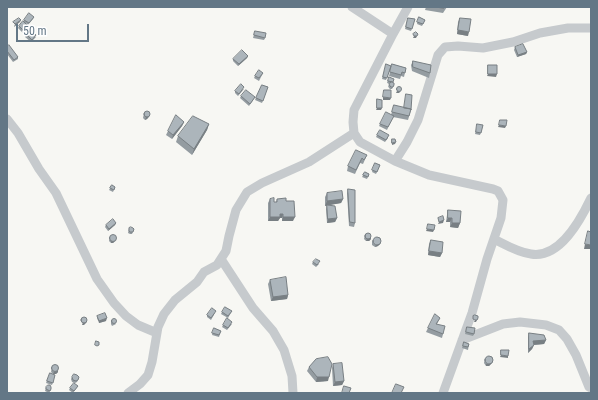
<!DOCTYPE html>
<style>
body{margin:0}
#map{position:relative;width:598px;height:400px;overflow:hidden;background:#f7f7f3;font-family:"Roboto Condensed",sans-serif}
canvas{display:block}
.frame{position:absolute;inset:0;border:8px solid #637786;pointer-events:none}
.scale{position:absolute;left:16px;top:24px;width:73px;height:18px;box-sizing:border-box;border:2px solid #637786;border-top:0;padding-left:5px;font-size:12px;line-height:14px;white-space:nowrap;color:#637786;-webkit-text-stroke:3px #fff;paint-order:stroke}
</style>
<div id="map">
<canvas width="598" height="400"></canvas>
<div class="frame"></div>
<div class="scale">50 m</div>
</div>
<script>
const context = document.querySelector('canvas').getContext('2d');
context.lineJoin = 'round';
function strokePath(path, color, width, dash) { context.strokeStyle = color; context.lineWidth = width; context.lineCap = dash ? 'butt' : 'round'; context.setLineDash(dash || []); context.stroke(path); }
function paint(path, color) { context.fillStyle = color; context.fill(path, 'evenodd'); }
const minor = new Path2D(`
 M352,7L393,34
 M408,7L393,34L354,110L353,122L354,133L360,142L395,161L429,175L493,189L498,191L503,200L501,218L487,259L472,313L443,393
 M7,119L18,133L39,169L56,193L97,279L114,303L126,316L138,325L157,333
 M395,161L407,142L418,120L438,55L445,47L458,46L483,48L513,42L540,33L568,28H591
 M494,239C506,245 517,252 531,254C560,259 581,219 591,198
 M221,259L253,308L273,331L284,350L292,376L293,393
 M462,340L503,324L520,322L546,325L559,330L567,339L576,355L589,387L591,388
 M128,393L140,384L148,375L152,362L158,327L164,314L175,300L197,282L204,272L217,265L226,251L229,236L236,210L247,192L262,183L309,162L354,133`);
const wall = new Path2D(`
 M426,7H447L443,13L425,10Z
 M34,17L33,19L28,25L24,22L29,27L28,29L24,34L18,28L19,26L23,22L24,20Z
 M419,17L425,20L422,26L417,24Z
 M408,18L415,19L411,31L405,29Z
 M460,18L468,36L457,34L458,22Z
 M255,31L265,38L264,40L253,38Z
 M26,34L36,37L31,42L25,37Z
 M7,47L18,57V59L13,62L7,54Z
 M515,47L527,52L526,54L517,57L514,50Z
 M248,56L247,58L238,66L233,61V59Z
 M413,61L430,73L429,78L412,71L411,65Z
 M386,64L391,66L386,80L382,79Z
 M392,64L406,68L404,77L401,76L400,79L389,76Z
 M263,73L259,81L254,78L255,76Z
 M389,77L394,85L392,89H390L389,88L388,86L390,84L387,83Z
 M262,85L268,87L262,103L255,100Z
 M244,89L238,96L235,93V91Z
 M406,94L411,110L408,120L393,117L387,130L379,126L380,124L391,115L394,105L404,108Z
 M241,96L255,97L254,99L249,106L240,98Z
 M144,113L149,117L147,119L145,120L143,118Z
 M184,122L182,126L172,139L166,135L168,131Z
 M209,124L207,130L192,155L176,142L178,136Z
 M483,125L480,135L475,134L477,126Z
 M377,135L388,138L385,142L376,137Z
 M367,155L363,164L360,163L355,174L347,171L348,166Z
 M375,163L380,165L376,174L372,172Z
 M365,172L369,174L367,179L362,177Z
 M112,185L115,187L113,192L109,190Z
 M348,189L355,223L354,227L349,226L347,193Z
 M327,193L343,199L341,203L328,205L337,218L335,222L327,223L326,209L327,205L325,206V197Z
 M270,199L274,202H276L277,199L286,201L293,221H282V218H280L278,221H268V203Z
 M448,210L460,223L458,228L450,227V222H446L447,215Z
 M116,223L115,225L108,231L105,227L106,225Z
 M129,228L134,229L132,234H130L128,233Z
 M365,234L371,237V239L369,241H366L364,239Z
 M110,236L115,241L113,243H111L109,241Z
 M373,240L380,244L378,246L375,247L372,245V242Z
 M431,240L442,253L440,257L428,255L429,244Z
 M313,262L319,264L316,267L312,264Z
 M270,280L288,295L287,299L271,301L268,284Z
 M232,311L228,318L221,314L222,312Z
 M215,313L211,320L207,317V315Z
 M97,316L106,321L99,323L97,318Z
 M440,318L437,324L443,334L442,338L426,332L428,328Z
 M111,320L116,324L112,326L111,324Z
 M232,324L227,330L222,327L223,325Z
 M467,327L474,334L473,336L465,334Z
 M214,328L221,331L219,337L212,335Z
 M529,333L546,340L544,344L534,345L532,349L528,353V337Z
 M464,342L469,344L468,350L462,348Z
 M485,358L491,364L489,366H486L484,363Z
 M333,364L344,381L342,385L333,386L332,368Z
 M52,367L58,372L56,374H53L51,372Z
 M309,367L328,381L316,382L307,371Z
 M50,373L55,375L52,385L46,383Z
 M72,377L78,380L77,382L75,383L72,382L71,379Z
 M78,386L73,393L69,390L70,388Z
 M46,387L51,389L49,393L45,391Z`);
const shadedWall = new Path2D(`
 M21,20L20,22L14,27L15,24Z
 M458,30L469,32L468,36L457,34Z
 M414,36H417L416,38H413Z
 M527,52L526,54L517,57L518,55Z
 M248,56L247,58L238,66L239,64Z
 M488,74H497L496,77L487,76Z
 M401,90L400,92L399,93H396L397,91Z
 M383,97L391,98L390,100H383Z
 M377,108H382L381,110H376Z
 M150,115L147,119L145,120L146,117Z
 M184,122L182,126L172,139L173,135Z
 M209,124L207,130L192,155L194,149Z
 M499,125L506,126L505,128L498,127Z
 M396,142L395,144L392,145V143Z
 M343,199L341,203L325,206L327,201Z
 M280,214H283L282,218H280L278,221H268L270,217Z
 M283,217H295L293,221H282Z
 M337,218L335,222L327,223L328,219Z
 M448,218H452L450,222H446Z
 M444,220L443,223L438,224L439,222Z
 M116,223L115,225L108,231L109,229Z
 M452,223H460L458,228L450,227Z
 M427,229L434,230L433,232L426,231Z
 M371,237V239L369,241H366L367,239Z
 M116,239L115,241L113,243H111V241Z
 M381,242L378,246L375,247L376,245Z
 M585,244L591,245V249H584Z
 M429,251L442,253L440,257L428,255Z
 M288,295L287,299L271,301L273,297Z
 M107,318L106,321L99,323V321Z
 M478,318L476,322H474L475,320Z
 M87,321L86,323L84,325H82L83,322Z
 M546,340L544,344L532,345L533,341Z
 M534,345L532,349L528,353L529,349Z
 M501,355L508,356V358L500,357Z
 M492,362L491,364L489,366H486V364Z
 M58,370V372L56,374H53L54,372Z
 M317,377H329L328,381L316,382Z
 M344,381L342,385L333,386L335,382Z`);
const building = new Path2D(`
 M436,7H445L444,8Z
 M29,13L34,17L29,23L24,20Z
 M419,17L425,20L423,24L417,22Z
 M19,18L21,20L15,24L13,22Z
 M408,18L415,19L412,29L406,27Z
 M460,18L471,19L469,32L458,30Z
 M23,21L29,27L25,32L19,26Z
 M30,29L36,35L32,40L26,34Z
 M255,31L266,33L265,38L254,35Z
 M416,32L418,34L417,36H414L413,34Z
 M523,44L527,52L518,55L515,47Z
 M9,45L18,57L14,60L7,51V47Z
 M242,50L248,56L239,64L233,59Z
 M413,61L431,65L430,73L413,67Z
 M386,64L391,66L387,78L383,77Z
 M392,64L406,68L405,73L402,72L401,75L390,72Z
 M488,65H497V74H488Z
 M259,70L263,73L259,78L255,76Z
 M389,77L394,79L393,82L388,81Z
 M392,82L394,83V85L393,87H391L390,86L389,84Z
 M241,84L244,87L239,94L235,91Z
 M262,85L268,87L263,101L256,98Z
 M396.5 89a2.5 2.5 0 1 1 5 0a2.5 2.5 0 1 1-5 0Z
 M246,90L255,97L250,104L241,96Z
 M384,90H391V98L383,97Z
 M406,94L412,95L411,110V109L404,108Z
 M377,99L382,100V108H377Z
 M394,105L411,109L409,116L392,112Z
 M144 114a3 3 0 1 1 6 0a3 3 0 1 1-6 0Z
 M386,112L394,116L388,127L380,124Z
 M176,115L184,122L173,135L168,131Z
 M193,116L209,124L194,149L178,136Z
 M500,120H507L506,126L499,125Z
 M477,124L483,125L481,133L476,132Z
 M380,130L389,135L386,140L377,135Z
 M392,139H395L396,142L392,143Z
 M356,150L367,155L364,160L362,158L356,170L348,166Z
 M375,163L380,165L377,172L372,170Z
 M365,172L369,174L368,177L363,175Z
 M112,185L115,187L114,190L110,188Z
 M348,189L355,190V223L350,222Z
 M342,191L343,199L327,201V193Z
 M274,198V202H277V199L286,198V201H294L295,217H283V214H280V217H270V199Z
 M327,205L335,206L337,218L328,219Z
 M448,210L461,211L460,223H452V218H448Z
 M443,216L444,220L439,222L438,218Z
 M113,219L116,223L109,229L106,225Z
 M428,224L435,225L434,230L427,229Z
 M131,227L133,228L134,229L133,232H130L129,231V228Z
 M588,231L591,232V245L585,244Z
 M365 236a3 3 0 1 1 6 0a3 3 0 1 1-6 0Z
 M109.5 238a3.5 3.5 0 1 1 7 0a3.5 3.5 0 1 1-7 0Z
 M373 241a4 4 0 1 1 8 0a4 4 0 1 1-8 0Z
 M431,240L443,242L442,253L429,251Z
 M316,259L320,261L317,265L313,262Z
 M286,277L288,295L273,297L270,280Z
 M225,307L232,311L228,316L222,312Z
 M212,308L216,311L211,318L207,315Z
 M105,313L107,318L99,321L97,316Z
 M435,314L440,318L436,324L445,326L443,334L428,328Z
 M475,315L478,316V318L477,320H475L473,319V316Z
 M81 320a3 3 0 1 1 6 0a3 3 0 1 1-6 0Z
 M227,318L232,322L228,328L223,325Z
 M111.5 321a2.5 2.5 0 1 1 5 0a2.5 2.5 0 1 1-5 0Z
 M467,327L475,328L474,334L466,332Z
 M214,328L221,331L219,335L212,333Z
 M529,333L544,335L546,340L533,341L534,345L529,349Z
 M96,341L99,342V345L97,346L95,345Z
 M464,342L469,344L468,347L463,346Z
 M501,350H509L508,356L501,355Z
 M485 360a4 4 0 1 1 8 0a4 4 0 1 1-8 0Z
 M328,357L332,364L329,377H317L309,367L316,359Z
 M342,363L344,381L335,382L333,364Z
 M51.5 368a3.5 3.5 0 1 1 7 0a3.5 3.5 0 1 1-7 0Z
 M50,373L55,375L53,383L47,381Z
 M74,374L77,375L79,377L78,380L76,381L73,380L72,377Z
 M74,383L78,386L74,391L70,388Z
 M396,384L404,387L401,393H392Z
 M48,385H50L51,387V389L50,391L46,389V387Z
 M344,386L351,388L349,393H342Z`);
strokePath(minor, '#c6cacd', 9);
paint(wall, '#949ca1');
paint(shadedWall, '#787f83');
paint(building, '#acb5bb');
strokePath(building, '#787f83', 1);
</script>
